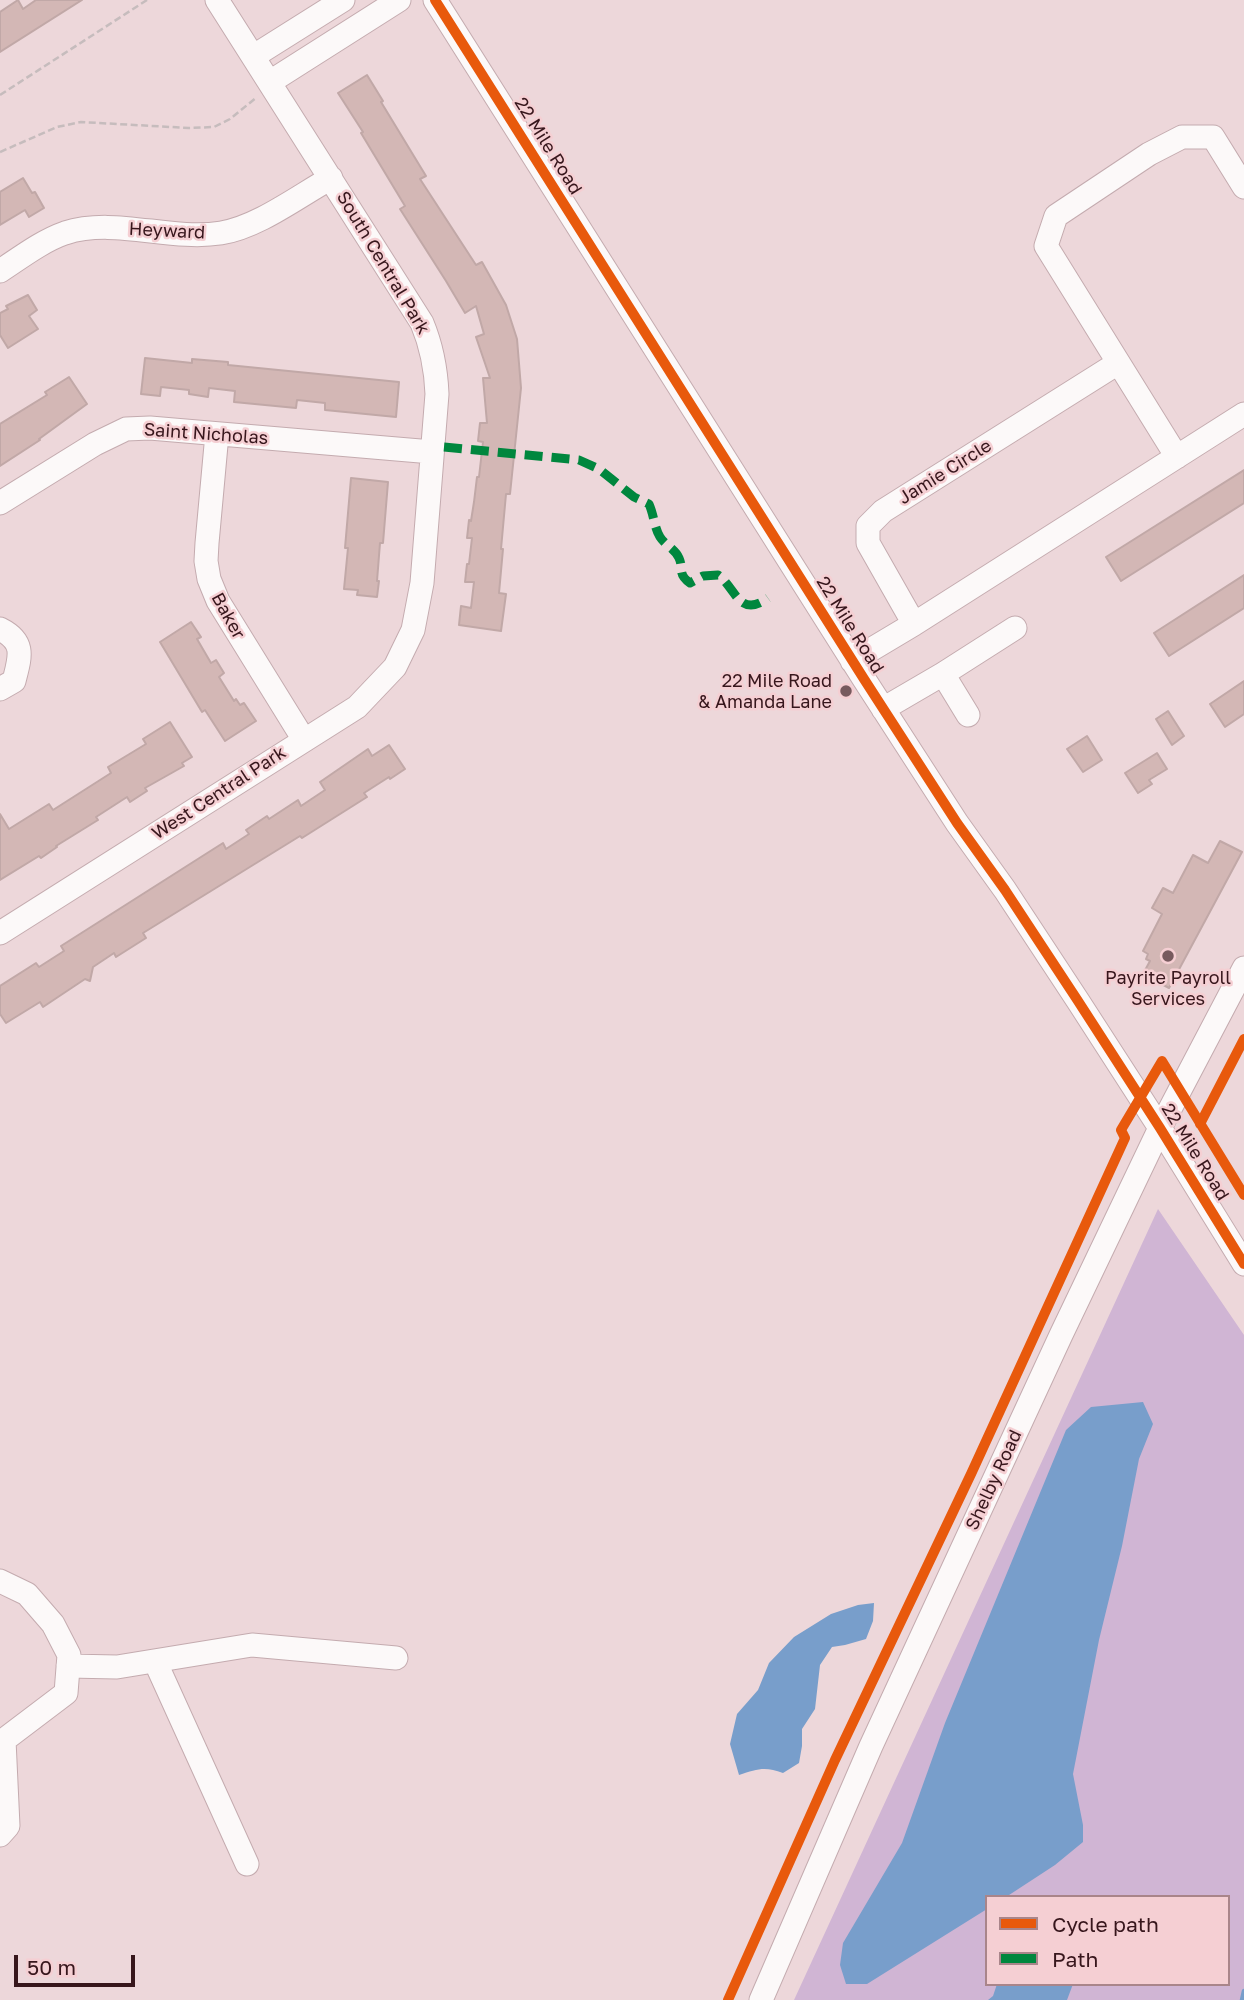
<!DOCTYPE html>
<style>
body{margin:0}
#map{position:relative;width:1244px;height:2000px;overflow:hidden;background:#edd7da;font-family:"Golos Text",sans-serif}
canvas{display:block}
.legend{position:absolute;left:985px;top:1895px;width:245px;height:91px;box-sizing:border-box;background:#f5cfd3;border:2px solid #a9858a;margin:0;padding:9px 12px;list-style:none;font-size:21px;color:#37161c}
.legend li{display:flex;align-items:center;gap:14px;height:35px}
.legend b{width:35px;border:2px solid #a9858a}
.scale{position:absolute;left:14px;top:1955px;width:121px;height:32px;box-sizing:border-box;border:4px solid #37161c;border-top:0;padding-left:9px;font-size:21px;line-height:24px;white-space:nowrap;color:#37161c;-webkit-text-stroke:5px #f5cfd3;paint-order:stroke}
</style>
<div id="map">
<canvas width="1244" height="2000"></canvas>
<ul class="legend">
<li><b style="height:9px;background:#e8590c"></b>Cycle path</li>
<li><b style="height:9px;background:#00873e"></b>Path</li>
</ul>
<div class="scale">50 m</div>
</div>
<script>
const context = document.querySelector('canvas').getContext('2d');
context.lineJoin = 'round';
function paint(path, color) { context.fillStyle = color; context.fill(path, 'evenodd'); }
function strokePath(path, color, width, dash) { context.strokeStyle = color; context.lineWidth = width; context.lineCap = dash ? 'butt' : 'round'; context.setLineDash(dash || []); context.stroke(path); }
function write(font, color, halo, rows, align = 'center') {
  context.font = font + ' "Golos Text",sans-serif'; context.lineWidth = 5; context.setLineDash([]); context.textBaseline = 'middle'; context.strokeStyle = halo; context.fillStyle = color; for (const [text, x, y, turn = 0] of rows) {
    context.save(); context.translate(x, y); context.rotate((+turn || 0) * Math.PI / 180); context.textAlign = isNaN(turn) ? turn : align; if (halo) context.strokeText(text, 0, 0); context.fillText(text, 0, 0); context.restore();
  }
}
const green = new Path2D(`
 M1158,1209L1244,1335V2000H794ZM987,1897H1228V1984H987Z`);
const water = new Path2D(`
 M1143,1402L1153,1424L1139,1459L1122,1546L1099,1640L1073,1774L1083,1825V1842L1055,1865L1006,1897H987V1909L867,1984H846L840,1965L843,1943L902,1843L945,1723L1066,1430L1091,1407Z
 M874,1603L873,1621L866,1639L845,1645L832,1647L820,1665L815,1709L802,1729V1746L799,1763L783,1773C765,1766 757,1769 739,1775L730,1744L737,1714L758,1690L769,1663L794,1637L831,1614L858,1605Z
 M997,1984H1073L1067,2000H988L993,1996Z`);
const stream = new Path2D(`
 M1242,2000L1244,1991`);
const building = new Path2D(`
 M18,0L23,9L36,0H82L0,52V12Z
 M367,75L383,101L381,102L426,176L420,179L476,265L482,262L506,305L517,339L521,388L510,494H506L501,549H503L499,593L506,594L501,631L459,625L461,606L471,608L474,582H465L467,564H469L472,538H467L469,520L471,521L474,502L477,477H479L483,442L478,441L480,423H487L483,378H490L476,337L484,334L476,306L465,313L446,281L400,209L405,206L361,133L363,132L338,93Z
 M23,178L32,193L35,192L44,208L29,217L25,210L0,225V192Z
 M28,295L37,310L29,316L38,329L8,348L0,335V313L8,309L6,306Z
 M145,358L192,363V359L228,362V365L399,382L396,417L325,410V403L297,400L296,408L234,402L235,391L209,388L208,397L189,394V390L161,387L160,396L141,394Z
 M69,377L87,404L39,439L40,440L0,466V424L47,395L45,392Z
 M1244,470V503L1121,581L1106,557Z
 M351,478L388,482L383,543H380L377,581H379L377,597L357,595L358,590L344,589L348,548H345Z
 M1244,575V608L1169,656L1154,633Z
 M191,622L201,637L197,639L211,663L216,660L224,673L219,677L234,701L236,699L240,705L244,703L256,721L225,741L205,710L202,712L160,642Z
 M1244,681V714L1225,727L1210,704Z
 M1168,711L1184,736L1172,745L1156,719Z
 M170,722L192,757L182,763L184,766L145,788L147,791L130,802L127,797L96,817L98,820L56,846L57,847L41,858L39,856L0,880V814L9,829L49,804L53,810L111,773L108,767L146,744L143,739Z
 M1087,736L1102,760L1083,772L1067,749Z
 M389,745L405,769L390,779L389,777L364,793L367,797L302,838L300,836L143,933L146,938L116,957L114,953L93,967L90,981L85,979L43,1007L40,1002L6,1023L0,1014V986L36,963L39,967L64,951L61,946L223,843L226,849L249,834L246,830L267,816L269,819L298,800L301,806L325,790L320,782L368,749L372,756Z
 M1157,753L1167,769L1149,780L1152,784L1138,793L1125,773Z
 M1220,841L1242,852L1169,988L1143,974L1150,961L1146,959L1148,954L1143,951L1162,914L1152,908L1163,888L1173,893L1193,855L1208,863Z`);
const path = new Path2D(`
 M0,95L147,0
 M0,152L57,127L81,122L189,128L214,127L230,119L257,97`);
const minor = new Path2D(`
 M435,0L864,679L957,823L1005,890L1078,1001L1160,1128L1244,1264
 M254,56L343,0
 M270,82L399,0
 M0,271C20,258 42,241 65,233C115,217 169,241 221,233C258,227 297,197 331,178
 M217,434L207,543L206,561L209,579L218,601L304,740
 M1177,457L1046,246L1056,216L1149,154L1182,137H1213L1244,187
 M0,503L95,444L126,429L150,428L432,452
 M914,624L868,543V526L883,511L1118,363
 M0,629C26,642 20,657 14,681L0,689
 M852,661L914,624L1244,414
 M943,674L968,715
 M883,709L943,674L1015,628
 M0,933L357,707L395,667L413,630L422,583L437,394C436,369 432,347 422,323L217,0
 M0,1581L27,1594L53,1624L69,1655L66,1693L4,1740L8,1826L0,1835
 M155,1661L247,1864
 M68,1666L117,1667L252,1645L396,1658
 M761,2000L871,1746L1061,1335L1160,1128L1244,968`);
const quiet = new Path2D(`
 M444,447L579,460L599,469L634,497L649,504C654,515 654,527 660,537C665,545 675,549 679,558C684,569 677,574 690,583L703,576L718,575C736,588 739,619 768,598`);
const cycleway = new Path2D(`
 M435,0L864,679L957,823L1005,890L1078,1001L1160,1128L1244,1264
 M1200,1124L1244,1039
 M728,2000L835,1760L971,1474L1125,1138L1121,1130L1162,1061L1244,1195`);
const markers = [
 [846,691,7,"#775a5e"],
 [1168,956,7,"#775a5e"]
];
const streetNames = [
 ["22 Mile Road",548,146,58],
 ["Heyward",167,231,3],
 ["South Central Park",383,263,59],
 ["Saint Nicholas",206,434,4],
 ["Jamie Circle",945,472,-32],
 ["Baker",228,616,61],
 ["22 Mile Road",850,625,58],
 ["West Central Park",219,793,-33],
 ["22 Mile Road",1195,1152,58],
 ["Shelby Road",994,1480,-65]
];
const poiNames = [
 ["22 Mile Road",832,681],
 ["& Amanda Lane",832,702],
 ["Payrite Payroll",1168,978,"center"],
 ["Services",1168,999,"center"]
];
paint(green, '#d0b5d4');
paint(water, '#789ecb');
strokePath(stream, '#789ecb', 4.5);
paint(building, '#d3b7b5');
strokePath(building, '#c1a8a7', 2);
strokePath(minor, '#c4abaf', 25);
strokePath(path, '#c6bcbd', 2.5, [7, 3.5]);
strokePath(minor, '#fcf9f9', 23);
strokePath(quiet, '#00873e', 9, [18, 9]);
strokePath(cycleway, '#e8590c', 10);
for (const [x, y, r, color] of markers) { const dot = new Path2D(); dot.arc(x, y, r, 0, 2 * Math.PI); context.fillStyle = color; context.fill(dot); strokePath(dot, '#f5cfd3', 2.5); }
write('18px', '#37161c', '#f5cfd3', streetNames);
write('18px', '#37161c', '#f5cfd3', poiNames, 'right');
</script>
